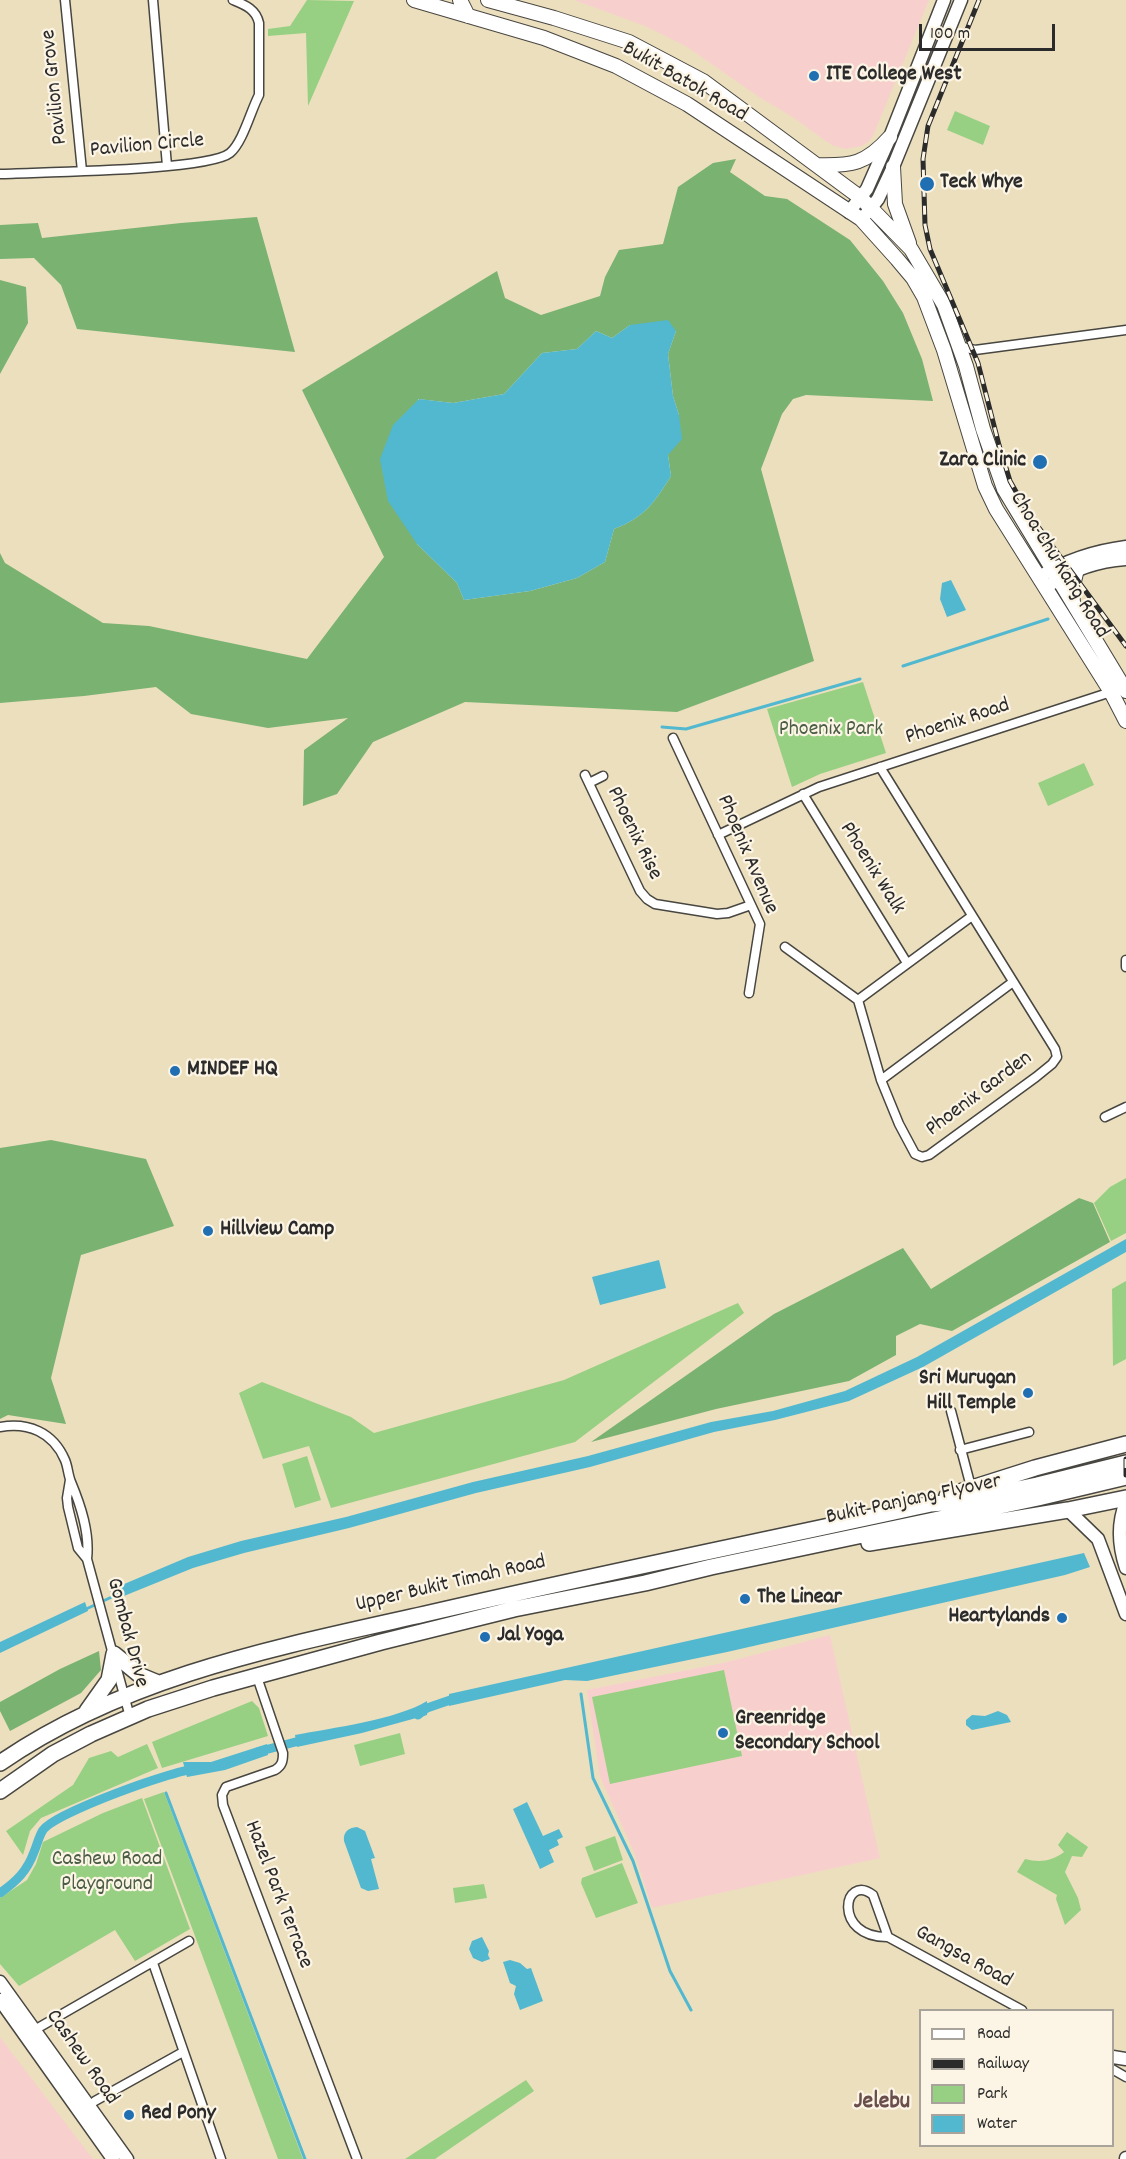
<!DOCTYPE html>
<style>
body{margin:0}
#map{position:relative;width:1126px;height:2159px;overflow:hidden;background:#ecdfbd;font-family:Dekko,sans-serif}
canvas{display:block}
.legend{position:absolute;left:919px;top:2009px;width:195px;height:138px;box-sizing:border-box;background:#fcf5e5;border:2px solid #a8a49b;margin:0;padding:8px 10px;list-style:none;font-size:18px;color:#2b2b2b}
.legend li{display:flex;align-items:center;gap:12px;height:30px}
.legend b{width:30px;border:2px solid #a8a49b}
.scale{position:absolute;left:919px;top:24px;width:136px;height:27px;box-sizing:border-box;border:3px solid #2b2b2b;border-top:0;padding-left:8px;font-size:18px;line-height:21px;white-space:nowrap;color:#2b2b2b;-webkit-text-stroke:4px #fcf5e5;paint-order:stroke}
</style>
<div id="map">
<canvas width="1126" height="2159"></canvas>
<ul class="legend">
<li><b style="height:8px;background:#fff"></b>Road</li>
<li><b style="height:8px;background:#2b2b2b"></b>Railway</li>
<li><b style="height:16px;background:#97d083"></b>Park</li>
<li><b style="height:16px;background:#52b8d0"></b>Water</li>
</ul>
<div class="scale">100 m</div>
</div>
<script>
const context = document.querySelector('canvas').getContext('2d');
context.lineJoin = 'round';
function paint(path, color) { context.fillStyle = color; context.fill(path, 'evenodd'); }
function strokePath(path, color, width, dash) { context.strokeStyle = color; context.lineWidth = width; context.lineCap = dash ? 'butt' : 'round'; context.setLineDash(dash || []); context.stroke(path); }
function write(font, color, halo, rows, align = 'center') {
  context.font = font + ' Dekko,sans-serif'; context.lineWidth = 4.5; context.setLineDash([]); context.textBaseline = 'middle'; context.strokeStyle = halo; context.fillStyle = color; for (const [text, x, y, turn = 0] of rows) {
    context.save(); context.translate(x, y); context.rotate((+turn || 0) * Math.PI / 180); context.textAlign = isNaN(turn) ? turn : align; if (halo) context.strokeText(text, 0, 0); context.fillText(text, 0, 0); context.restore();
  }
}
const built = new Path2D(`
 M574,0H929L873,136L868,142L862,146L846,149L834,146L824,140L794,118L759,97L687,47L645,26Z
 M830,1635L880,1858L652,1908L634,1852L600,1777L587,1690L723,1663Z
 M0,2037L93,2159H0Z`);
const green = new Path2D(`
 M307,0L354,1L308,106L306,33L268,36V29L290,26Z
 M955,111L990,126L983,145L947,130Z
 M863,682L886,753L820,774L792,787L767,709Z
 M1084,763L1094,785L1048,806L1038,783Z
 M1126,1178V1233L1111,1241L1094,1203L1110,1187Z
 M1126,1281V1359L1113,1366L1112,1289Z
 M738,1303L744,1313L575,1442L331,1508L309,1446L263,1459L239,1393L262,1382L351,1417L374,1433L564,1380Z
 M307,1456L321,1500L295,1508L282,1464Z
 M724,1670L742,1756L610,1784L592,1697Z
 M252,1701L259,1708L268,1736L162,1768L152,1742Z
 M400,1733L405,1754L360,1766L354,1745Z
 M147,1744L158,1768L41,1818L30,1831L23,1855L6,1831L73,1785L89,1758L111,1751L118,1757Z
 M164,1792L303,2159H278L144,1799Z
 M142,1798L190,1929L135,1961L115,1930L19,1986L0,1964V1898L27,1880L36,1864L43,1842L103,1813Z
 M1067,1832L1088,1847L1082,1857L1072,1856L1065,1872L1078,1898L1081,1910L1065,1925L1056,1899L1057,1895L1017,1872L1025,1859C1040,1863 1052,1861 1064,1852L1058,1845Z
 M615,1836L623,1860L594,1871L585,1847Z
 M622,1863L638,1903L596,1918L581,1883L582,1878Z
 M484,1884L487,1898L455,1903L453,1888Z
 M526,2080L534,2091L435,2159H405Z`);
const forest = new Path2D(`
 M736,159L730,172L765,196L787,199L850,240L883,281L903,313L922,359L933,401L806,395L793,399L782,414L761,469L814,661L677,712L465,702L373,742L337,794L303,806L304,750L348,718L268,728L191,714L156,687L84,696L0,703V553L5,563L103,623L149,626L307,659L384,557L302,390L497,271L505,298L541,315L600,296L605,277L619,250L663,244L678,187L713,163ZM630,325L676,331L668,354L673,396L679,415L668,455L671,476C654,503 645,517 614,529L605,562L577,578L530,591L464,600L457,583L417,544L418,399L453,403L504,394L542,353L577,349L596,331L612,338Z
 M257,217L295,352L77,329L61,285L34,258L0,259V225L38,223L42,238L181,223Z
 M0,280L26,287L28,323L0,374Z
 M51,1140L146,1159L174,1226L81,1255L51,1378L66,1424L8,1415L0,1419V1148Z
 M1079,1198L1093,1203L1110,1242L952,1331L920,1324L896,1336V1355L849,1381L716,1409L591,1442L774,1314L903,1248L931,1289Z
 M99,1651L101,1670L81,1693L10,1731L0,1711V1702L60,1669Z`);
const water = new Path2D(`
 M668,320L676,331L668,354L673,396L679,415L682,439L668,455L671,476C654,503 645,517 614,529L605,562L577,578L530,591L464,600L457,583L417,544L388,501L380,459L393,425L419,399L453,403L504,394L542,353L577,349L596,331L612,338L630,325Z
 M951,580L966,610L947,617L940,599L942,583Z
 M1126,1239V1252L923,1367L849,1401L775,1420L714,1432L590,1467L476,1493L349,1528L244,1553L193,1568L114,1600L110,1590L188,1557L241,1541L346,1517L473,1482L588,1456L711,1422L773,1411L845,1391L917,1357Z
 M659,1260L666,1288L600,1305L592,1277Z
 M1084,1553L1090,1567L1065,1575L727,1652L587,1681L565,1680L449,1706V1694Z
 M85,1602L88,1611L0,1653V1642Z
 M427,1701V1715L362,1733L297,1747L295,1735C331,1728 396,1720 427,1701Z
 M998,1711L1007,1715L1011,1722L972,1730L966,1725V1720L972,1715L985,1716Z
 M267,1744L268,1755L225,1770L187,1777L183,1762H211Z
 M527,1802L543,1836L559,1829L563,1837L557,1840L559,1845L549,1850L554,1862L540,1869L513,1809Z
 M357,1827L365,1831L375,1858L371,1859L379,1889L368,1891L361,1888L344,1841C343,1832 348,1828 357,1827Z
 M482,1937L489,1951L488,1955L490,1959L482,1962L473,1958L469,1949L472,1941Z
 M510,1960L520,1963L527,1969L531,1968L543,2001L520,2010L514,1994L516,1986L510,1983L503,1962Z`);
const stream = new Path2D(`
 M903,666L1048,619
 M662,727L686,729L860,679
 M84,1610L116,1595
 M581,1694L593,1778L633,1861L670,1971L691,2010
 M166,1793L305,2159`);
const canal = new Path2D(`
 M418,1715L427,1708L459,1697
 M257,1752L307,1739
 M0,1893C17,1881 27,1871 34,1852C37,1845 39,1836 43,1830C55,1813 171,1771 195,1769`);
const street = new Path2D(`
 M65,0L82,171
 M153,0L167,166
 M0,174C38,172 208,171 230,153C243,142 251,110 259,95V23C256,9 245,5 233,0
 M959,346L975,350L1126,330
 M673,738L760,924L749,993
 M585,775L640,891L647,899L655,904L717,914L728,913L751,905
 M589,783L603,776
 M803,794L907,963
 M718,835L819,787L1111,692
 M785,947L858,1000L881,1080L899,1124L915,1154L922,1157L929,1155L1036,1077L1052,1064L1057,1057L1055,1049L880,767
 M1126,960V967
 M858,1000L972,916
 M881,1080L1013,982
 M1105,1117L1126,1107
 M951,1411L971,1487
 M0,1427C28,1422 53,1432 65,1460C68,1467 68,1475 71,1482C81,1506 90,1533 87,1559L130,1717
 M960,1450L1029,1432
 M70,1480L67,1498L68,1507L78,1548L87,1559
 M257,1677L283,1753C283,1761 282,1766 275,1770L226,1787L222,1795L223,1805L357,2159
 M888,1937L873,1895C843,1872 832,1938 888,1937L1022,2010
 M153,1963L221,2159
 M31,2032L189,1941
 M1112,2069L1126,2077
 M85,2109L95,2101L183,2052`);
const secondary = new Path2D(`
 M849,212L867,189L890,137L944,0
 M866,214L878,199L893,167L961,0
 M1039,577C1065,561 1095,551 1126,547
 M1051,584C1075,568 1098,561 1126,559
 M1126,1502C1117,1524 1119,1547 1126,1568
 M1068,1510L1098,1539L1126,1614
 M0,1982L127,2159
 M0,2000L113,2159
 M1113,2057L1126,2059
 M1126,2159V2158`);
const primary = new Path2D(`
 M414,0L544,38L616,66L687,104L861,219L897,259L913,278L924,297L944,350L985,486L996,509L1111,692L1126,721
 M460,0L468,16
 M488,0L554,18L629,42L703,81L861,198L911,249L944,305L966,366L983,429L1004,489L1126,691
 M817,165C852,166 866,164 890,137
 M893,167L895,204L909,243
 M1073,603L1072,590L1077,569`);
const highway = new Path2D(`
 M947,1496L1035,1468L1126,1444
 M869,1543L1068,1510L1126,1498
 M87,1711L109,1680L114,1654L141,1676L158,1683
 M0,1763C126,1676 278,1647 425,1614C593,1575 762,1541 931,1504L956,1502L1037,1485L1126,1463
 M0,1791L53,1754L91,1734L148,1709L213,1688L381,1642L514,1609L645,1583L711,1567L1038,1498L1126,1477`);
const rail = new Path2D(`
 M979,0L928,126L923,159L925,225L930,249L978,363L999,445L1010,481L1028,513L1126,646
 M1126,1459V1475`);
const markers = [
 [814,76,6,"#1f6fb2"],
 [927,184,8,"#1f6fb2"],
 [1040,462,8,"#1f6fb2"],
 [175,1071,6,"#1f6fb2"],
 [208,1231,6,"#1f6fb2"],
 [1028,1393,6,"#1f6fb2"],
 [745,1599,6,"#1f6fb2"],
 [1062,1618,6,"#1f6fb2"],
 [485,1637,6,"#1f6fb2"],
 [723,1733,6,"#1f6fb2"],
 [129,2115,6,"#1f6fb2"]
];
const poiNames = [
 ["ITE College West",826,76],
 ["Teck Whye",940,184],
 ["Zara Clinic",1026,462,"right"],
 ["MINDEF HQ",187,1071],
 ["Hillview Camp",220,1231],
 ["Sri Murugan",1016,1380,"right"],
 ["Hill Temple",1016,1405,"right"],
 ["The Linear",757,1599],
 ["Heartylands",1050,1618,"right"],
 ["Jal Yoga",497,1637],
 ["Greenridge",735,1720],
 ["Secondary School",735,1745],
 ["Red Pony",141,2115]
];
const streetNames = [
 ["Bukit Batok Road",684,83,30],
 ["Pavilion Grove",56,87,-96],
 ["Pavilion Circle",147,147,-5],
 ["Choa Chu Kang Road",1058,566,58],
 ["Phoenix Road",958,723,-18],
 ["Phoenix Rise",633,834,64],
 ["Phoenix Avenue",746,855,67],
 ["Phoenix Walk",871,869,58],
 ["Phoenix Garden",980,1095,-37],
 ["Bukit Panjang Flyover",914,1501,-12],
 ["Upper Bukit Timah Road",451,1585,-13],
 ["Gombak Drive",126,1633,75],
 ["Hazel Park Terrace",277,1895,69],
 ["Gangsa Road",963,1958,29],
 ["Cashew Road",81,2058,55]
];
const parkNames = [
 ["Phoenix Park",831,731],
 ["Cashew Road",107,1861],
 ["Playground",107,1886]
];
const neighbourhoodNames = [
 ["Jelebu",882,2104]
];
paint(built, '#f7d0cd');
paint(green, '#97d083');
paint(forest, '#79b271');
paint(water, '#52b8d0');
strokePath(stream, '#52b8d0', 3);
strokePath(canal, '#52b8d0', 9);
strokePath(street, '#484641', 11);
strokePath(secondary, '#484641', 15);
strokePath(primary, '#484641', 16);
strokePath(highway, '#484641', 18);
strokePath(street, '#fff', 8);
strokePath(secondary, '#fff', 12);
strokePath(primary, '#fff', 14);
strokePath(highway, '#fff', 15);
strokePath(rail, '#2b2b2b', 5);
strokePath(rail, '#fcf5e5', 3, [9]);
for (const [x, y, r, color] of markers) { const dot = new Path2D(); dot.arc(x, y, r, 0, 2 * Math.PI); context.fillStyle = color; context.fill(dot); strokePath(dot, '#fcf5e5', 2); }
write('bold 22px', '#2b2b2b', '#fcf5e5', poiNames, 'left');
write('22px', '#2b2b2b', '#fcf5e5', streetNames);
write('22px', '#4b5d45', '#fcf5e5', parkNames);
write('bold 24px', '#694e4c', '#fcf5e5', neighbourhoodNames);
</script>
